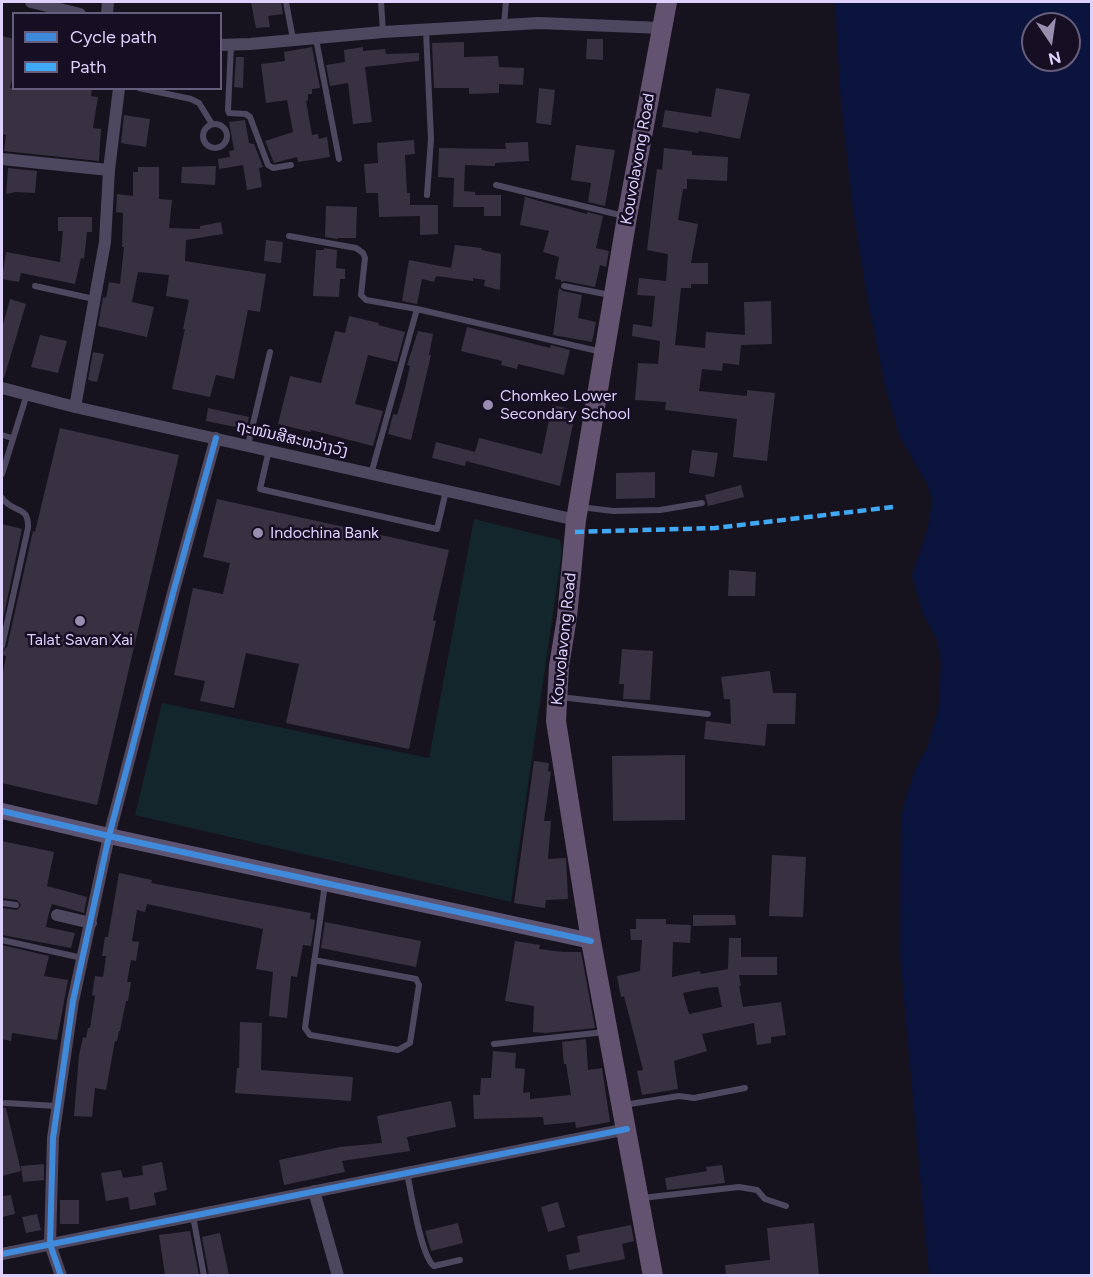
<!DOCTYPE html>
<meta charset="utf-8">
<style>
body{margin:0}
#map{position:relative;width:1093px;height:1277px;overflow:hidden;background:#17131e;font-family:Figtree,sans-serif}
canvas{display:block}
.frame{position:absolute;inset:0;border:3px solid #dfd1fe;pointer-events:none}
.legend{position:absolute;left:12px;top:12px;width:210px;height:78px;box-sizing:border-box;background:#160e23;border:2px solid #665c7b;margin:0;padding:8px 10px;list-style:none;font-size:18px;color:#dfd1fe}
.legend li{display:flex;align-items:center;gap:12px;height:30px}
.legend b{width:30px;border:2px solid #665c7b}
.north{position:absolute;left:1021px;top:12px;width:60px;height:60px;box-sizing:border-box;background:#160e23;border:2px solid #665c7b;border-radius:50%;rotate:167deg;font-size:16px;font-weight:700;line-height:24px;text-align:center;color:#dfd1fe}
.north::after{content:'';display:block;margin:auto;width:21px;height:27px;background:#998eb0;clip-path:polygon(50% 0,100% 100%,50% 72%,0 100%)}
</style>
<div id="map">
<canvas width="1093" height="1277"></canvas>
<div class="frame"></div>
<ul class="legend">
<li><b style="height:8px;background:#408adc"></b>Cycle path</li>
<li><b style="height:8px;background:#3fa9f5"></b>Path</li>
</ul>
<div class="north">N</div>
</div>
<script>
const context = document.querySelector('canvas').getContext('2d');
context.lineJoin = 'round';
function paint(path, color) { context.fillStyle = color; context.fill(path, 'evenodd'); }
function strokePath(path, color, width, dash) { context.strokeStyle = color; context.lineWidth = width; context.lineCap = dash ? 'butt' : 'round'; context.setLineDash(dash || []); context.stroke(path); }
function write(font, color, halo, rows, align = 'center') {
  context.font = font + ' Figtree,"Noto Sans Lao",sans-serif'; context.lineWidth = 5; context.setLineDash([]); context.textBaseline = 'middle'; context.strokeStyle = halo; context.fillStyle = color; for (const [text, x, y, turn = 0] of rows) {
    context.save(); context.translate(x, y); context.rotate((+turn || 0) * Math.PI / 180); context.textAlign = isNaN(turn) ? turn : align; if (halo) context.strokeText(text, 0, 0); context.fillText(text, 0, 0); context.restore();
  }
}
const green = new Path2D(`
 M474,519L560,540L562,551L511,902L135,815L162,703L429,758Z`);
const water = new Path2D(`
 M835,2H1091V1275H929L900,956L901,815L914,772L928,746L939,707L941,661L936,638L923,614L912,576L928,527L932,500L927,484L900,437L885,386L867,297L853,209L841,104ZM1033,24H1069V60H1033Z`);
const building = new Path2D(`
 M251,2H281L283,14L268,16L270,27L256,28Z
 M2,36L14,39V72L10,88H92L91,96L98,97L93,128L101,129L99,161L4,151L6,135L2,134Z
 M587,39H603V60L586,59Z
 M464,42V57L498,56L499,67L524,68L523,85L499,84V93L469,94V88H434L432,43Z
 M312,47L320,88L312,89V94H308V100L306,101L312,135L318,134L319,139L327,137L330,157L298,162L297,157L274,163L265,141L293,132L287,100L266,103L261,64L285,61L284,52Z
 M363,47V51L385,49L386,54L419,53V61L365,67L372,122L353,124L348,83L330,86L326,65L345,62L344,50Z
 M236,57H244L243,88L234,87Z
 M539,88L555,90L551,125L536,123Z
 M716,88L750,94L740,139L699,131L698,133L662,127L665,110L711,117Z
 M124,115L150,119L146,147L121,143Z
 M245,120L249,143L254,144L263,167L259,168L262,187L247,190L243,165L219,169L218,159L230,157L229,151L234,150L229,122Z
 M414,140L415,154L405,155L407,193H410V205H438V234L420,235V216L379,217L378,193H366L364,164L378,163L377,143Z
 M528,142L529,161L495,163V166L465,165L464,191L475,192V195H501V216H484V207H453L454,178L438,177L439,148L506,149L505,143Z
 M576,145L615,150L605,206L588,202L591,183L571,180Z
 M664,148L692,151V155L728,157L727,181L687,179V189H683L678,220L698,224L691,263H708V284H691V288H681L675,345L705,348L706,332L745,335L744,302L771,301L772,344L741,345L739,365L723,363L722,371L702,369L699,391L747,396V390L775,393L767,461L733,457L737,419L665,410L666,402L635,400L638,363L658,364L660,341L632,336L633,324L652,327L655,296L637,295L639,278L666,281L668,254L647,250L657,169L662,170Z
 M216,166L215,185L181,183L182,167Z
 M138,167H159V199L172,200L169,228L200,229V226L221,222L223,234L186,240L185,261L266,274L260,312L248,310L234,379L216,375L210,397L172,389L185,329H183L189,300L166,296L169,275L138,272L132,302L154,307L147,337L98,326L103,297L106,298L109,282L120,284L124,247H122L123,213L116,212L117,194L133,196V172H138Z
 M8,168L37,171L35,193L16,192L6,194Z
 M525,197L587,214V212L603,216L596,248L609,251L606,267L600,265L595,287L565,281L561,282V280L555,279L559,257L543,252L549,231L520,225Z
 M326,206L357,207L356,238H338V239L325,237Z
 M58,217H92V232H87L84,259L81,258L75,284L21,273L19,282L2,279L6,252L60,262L63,231H58Z
 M266,240L283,242L281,263L264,261Z
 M455,245L482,248L481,250L501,254L500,290L484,286L485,280L473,278V281L436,276L434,282L422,279L417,304L402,301L409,260L451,268Z
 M324,248L337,250L336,268L345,269V279H340L339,297L313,296L316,250H324Z
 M559,288L563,291L582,295L578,318L596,322L592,342L553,335Z
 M10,299L26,304L4,378H2V328Z
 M349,316L379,323L378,325L405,332L397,362L368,355L355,404L383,411L373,446L311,430V432L278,424L290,376L321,383L335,331L345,333Z
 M467,327L550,348L551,345L570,350L564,375L518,364L517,369L501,365L502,361L461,351Z
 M418,331L433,334L429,355H431L411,440L388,434L393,414L397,415L405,388L410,366L407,365Z
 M40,335L67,341L58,373L31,367Z
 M93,352L104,354L97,382L88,380Z
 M552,405L576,410L560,486L466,461L465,466L432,458L436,442L475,452L479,438L542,454Z
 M208,408L249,417L246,429L206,421Z
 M60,428L179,455L97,805L2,783V677L6,656L2,655V651L7,647L33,531L35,532Z
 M692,450L718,453L714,477L689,473Z
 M655,472V498L616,499V473Z
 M741,485L744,497L708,506L705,495Z
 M217,499L449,550L433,620L436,621L409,749L286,723L299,664L246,653L234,708L200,701L205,681L174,675L193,588L223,594L230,563L203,557Z
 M2,524L22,529L2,624Z
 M729,570L756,572L755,596H728Z
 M622,649L653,651L650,700L623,699L624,684H619Z
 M770,671L773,693H796L795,724H767L765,746L704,739L706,721L731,724L730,699H724L721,677Z
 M685,755V820L613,821L612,756Z
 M534,761L549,763L548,771L551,772L544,821H551L548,859L566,858L568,899L546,900L545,908L514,903Z
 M2,841L54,852L47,886L87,897L84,913L52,904L49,913L46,927L75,933L71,948L2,935V908L17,910L21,905L17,900L2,898Z
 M772,855L806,857L803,917L769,916Z
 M119,873L152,880L151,883L311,913L310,919L315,920L311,946L303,945L297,977L291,976L287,1018L269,1016L273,972L256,969L263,929L147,904L145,912L137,910L132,941L139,942L136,961L131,960L127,982H131L128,1001H126L120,1031H119L117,1041H115L106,1090L95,1088L92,1117L74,1116L79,1055L83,1037L86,1038L88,1028H90L95,996L92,995L95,976L103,977L106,956H102L105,937H108Z
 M693,915H735L736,925L693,926Z
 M636,919H666V924L691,925L690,943L673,942L672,977L700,971L701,974L728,969L729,938H741V957H777V975H739L741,986H739L743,1007L781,1002L786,1035L771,1037V1043L757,1045L754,1023L702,1034L707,1051L674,1061L678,1089L642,1095L637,1071L643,1070L624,996L621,997L617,976L640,971L642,940H631L630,929H636ZM718,987L722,1007L689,1014L683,993L707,988Z
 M325,922L421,941L416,967L321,948Z
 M515,941L540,945L539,949L563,952H581L595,1028L545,1033L533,1032L534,1006L505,1001Z
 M2,945L49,956L44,976L68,980L57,1040L12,1033L11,1041L2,1039Z
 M240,1022L262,1023L261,1070L353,1077L351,1101L235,1093L237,1068H239Z
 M586,1039L588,1070L602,1068L610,1122L576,1128L575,1122L544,1125L543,1117L474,1119L473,1095H480L481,1078H491L493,1051L516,1053L515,1068L525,1069L523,1093L530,1092V1099L571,1095L566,1064H564L562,1042Z
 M451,1101L456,1127L407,1137L410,1151L342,1161L345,1172L284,1185L279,1160L340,1147L382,1143L377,1116Z
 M2,1107L6,1108L21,1171L2,1176Z
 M162,1162L167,1190L154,1193L156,1205L130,1210L128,1197L106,1201L101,1173L121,1170L123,1178L143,1175L142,1166Z
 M44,1164V1180L23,1182L21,1166Z
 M722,1165L725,1183L667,1190L665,1178L707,1171L706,1167Z
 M11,1195L15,1214L2,1217V1196Z
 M60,1200H79V1224H60Z
 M558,1202L565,1227L548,1232L541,1207Z
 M37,1214L41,1230L26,1233L22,1217Z
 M458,1223L463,1243L431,1251L425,1231Z
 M814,1223L819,1275H726L725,1265L770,1260L767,1228Z
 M631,1225L634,1241L622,1244L625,1259L569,1270L566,1255L580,1252L577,1236Z
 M190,1231L199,1275H165L159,1235Z
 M220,1233L229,1275H209L202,1237Z`);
const lane = new Path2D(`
 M286,2L293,39
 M381,2L383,32
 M504,25L506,2
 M426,30L431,139L427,195
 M316,39L339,159
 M231,45L228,110L229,113L246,114L250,117L268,165L273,168L291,165
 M139,88L191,99L199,103L212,124
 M203 136a12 12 0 1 1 24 0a12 12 0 1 1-24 0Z
 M496,185L624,216
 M289,236L356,248L363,253L365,258L361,295L366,300L417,309L602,352
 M35,286L94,299
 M564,286L610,295
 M2,435L12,438
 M248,445L270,352
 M269,450L260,489L437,529L446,491
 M2,474L27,394
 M371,474L417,309
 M2,498C13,514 29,504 28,528L2,646
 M580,507L613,511L660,510L702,503
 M560,697L708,714
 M2,903L16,905
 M2,940L82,958
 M314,960L416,979L419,985L410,1043L398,1050L310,1035L305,1028L325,884
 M494,1044L605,1032
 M5,1103L57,1106
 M624,1105L679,1096L694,1098L745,1088
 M407,1173C411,1191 421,1257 434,1266L460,1260
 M642,1198L739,1187L757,1190L765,1199L786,1206
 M193,1216L204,1276`);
const street = new Path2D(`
 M31,2L80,14
 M107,14L108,2
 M220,45L250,44L383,32L539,23L662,28
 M2,159L109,170
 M2,388L75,407L576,520
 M75,407L105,242L109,170L119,88
 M57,915L91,923
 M314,1191L338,1276
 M2,1254L627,1129
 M61,1276L50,1244L53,1138L73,1001L109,836L173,593L216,438`);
const secondary = new Path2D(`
 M2,811L109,836L591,941`);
const primary = new Path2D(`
 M653,1276L591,941L556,721L559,666L567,617L576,520L627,217L667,2`);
const quiet = new Path2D(`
 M575,532L715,528L893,507`);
const cycleway = new Path2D(`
 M2,811L109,836L591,941
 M2,1254L627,1129
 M61,1276L50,1244L53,1138L73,1001L109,836L173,593L216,438`);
const markers = [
 [488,405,6,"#998eb0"],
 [258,533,6,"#998eb0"],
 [80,621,6,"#998eb0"]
];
const streetNames = [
 ["Kouvolavong Road",638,159,-80],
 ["ຖະໜົນສີສະຫວ່າງວົງ",292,439,13],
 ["Kouvolavong Road",564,639,-84]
];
const poiNames = [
 ["Chomkeo Lower",500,396],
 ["Secondary School",500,414],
 ["Indochina Bank",270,533],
 ["Talat Savan Xai",80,640,"center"]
];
paint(green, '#12262b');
paint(water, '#0b143d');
paint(building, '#373141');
strokePath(lane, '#4d485f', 6);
strokePath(street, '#4d485f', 12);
strokePath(secondary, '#5c5472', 16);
strokePath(primary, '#635270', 20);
strokePath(quiet, '#3fa9f5', 4.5, [9, 4.5]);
strokePath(cycleway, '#408adc', 6);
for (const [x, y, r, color] of markers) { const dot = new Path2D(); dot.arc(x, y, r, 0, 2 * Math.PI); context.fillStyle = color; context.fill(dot); strokePath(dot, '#160e23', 2); }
write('16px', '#dfd1fe', '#160e23', streetNames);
write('16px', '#dfd1fe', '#160e23', poiNames, 'left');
</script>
